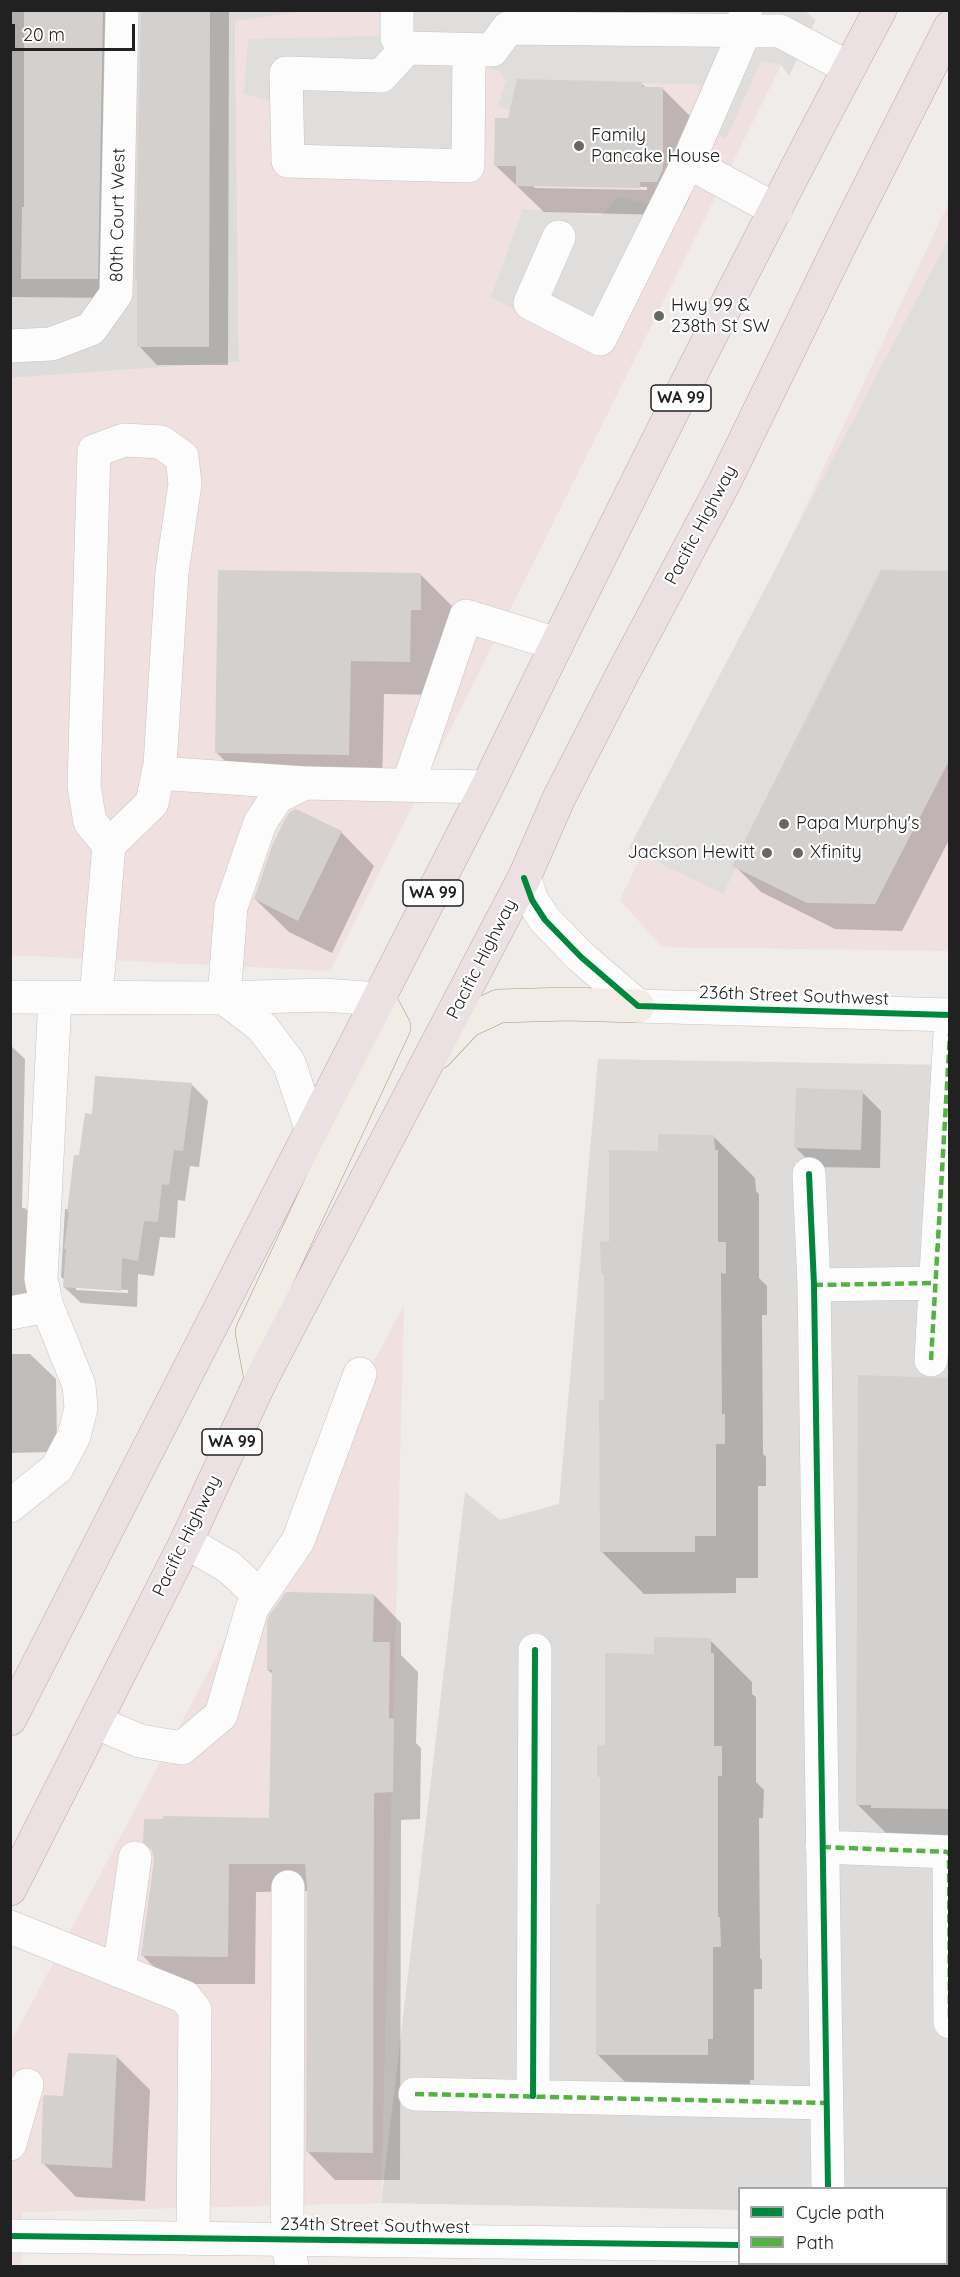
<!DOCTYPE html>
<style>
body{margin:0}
#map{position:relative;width:960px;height:2277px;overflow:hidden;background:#efece9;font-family:Quicksand,sans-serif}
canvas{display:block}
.frame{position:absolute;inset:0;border:12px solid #212121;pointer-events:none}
.legend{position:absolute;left:738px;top:2187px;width:210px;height:78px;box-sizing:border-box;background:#fff;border:2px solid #a6a6a6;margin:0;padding:8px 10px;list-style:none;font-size:18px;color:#212121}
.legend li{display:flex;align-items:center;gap:12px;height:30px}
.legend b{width:30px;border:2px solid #a6a6a6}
.scale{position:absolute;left:12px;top:24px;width:123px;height:27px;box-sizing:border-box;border:3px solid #212121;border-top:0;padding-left:8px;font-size:18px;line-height:21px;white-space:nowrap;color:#212121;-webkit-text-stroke:4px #fff;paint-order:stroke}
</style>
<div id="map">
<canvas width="960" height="2277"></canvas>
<div class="frame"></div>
<ul class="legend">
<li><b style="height:8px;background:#00873e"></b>Cycle path</li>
<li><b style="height:8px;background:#55b145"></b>Path</li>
</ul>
<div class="scale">20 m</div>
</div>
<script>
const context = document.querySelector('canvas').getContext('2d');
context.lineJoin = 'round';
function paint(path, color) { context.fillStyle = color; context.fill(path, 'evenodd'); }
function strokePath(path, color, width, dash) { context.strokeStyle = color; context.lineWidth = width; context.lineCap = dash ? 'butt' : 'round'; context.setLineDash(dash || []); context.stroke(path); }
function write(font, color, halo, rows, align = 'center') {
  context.font = font + ' Quicksand,sans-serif'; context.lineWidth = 4.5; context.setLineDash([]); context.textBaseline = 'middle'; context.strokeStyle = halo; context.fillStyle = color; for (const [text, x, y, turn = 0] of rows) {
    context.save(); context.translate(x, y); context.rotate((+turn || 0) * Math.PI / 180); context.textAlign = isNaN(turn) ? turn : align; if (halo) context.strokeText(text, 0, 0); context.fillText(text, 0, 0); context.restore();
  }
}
const residential = new Path2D(`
 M11,11H377L235,22L239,362L11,378Z
 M598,1059L949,1065V2214H947L946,2188H740L739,2210L381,2203L465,1492L500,1520L559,1504Z`);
const commercial = new Path2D(`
 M313,10L808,11L330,971L11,955V378L239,362L235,21Z
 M949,202V951L662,947L620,900Z
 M404,1305L381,2203L22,2212L21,2266H11V2042Z`);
const parking = new Path2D(`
 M803,10L816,20L789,76L781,65L761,61L726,139L697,121L704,85L518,79L510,111L498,106L506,81L499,70L482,67L477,160L274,159L271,101L244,94L248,39L379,36V11Z
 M618,197L666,208L597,353L491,297L523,209L601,216Z
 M949,238V571L881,570L723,894L629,848Z`);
const shadow = new Path2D(`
 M10,10H139L131,12L116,298L10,297Z
 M142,10H229L228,365H157L139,346V281L137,279Z
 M641,83L647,89H663L690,116V197L684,209L666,208V215L544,212L495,165ZM532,185L647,187V190L535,188Z
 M950,573V838L902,931L835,929L761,892L734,865Z
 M421,575L454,608L443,695L384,694L382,788L250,786L216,752Z
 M341,832L374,866L332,953L289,932L255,899Z
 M10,1045L25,1059L22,1208H25L43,1226L39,1296H10Z
 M191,1084L208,1101L199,1167L190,1166L185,1201L178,1200L175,1238L160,1237L154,1276L138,1274L137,1307L81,1303L64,1287L65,1280L61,1277L65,1209H69L80,1157L93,1116ZM76,1287L128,1290V1293L76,1290Z
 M862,1092L881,1111L880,1168L815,1167L796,1148Z
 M713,1136L755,1178L756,1191L759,1194V1278L767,1286V1315H762L763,1454L766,1457V1486H758V1578H736V1593L644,1594L602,1552L606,1276L602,1272L610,1243L659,1152Z
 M10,1354H30L56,1379L57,1446H49V1452L10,1453Z
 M950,1379V1850L899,1846L857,1804Z
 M374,1595L401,1623V1655L418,1672L416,1743L421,1748L420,1819L401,1820L400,2180H335L308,2152V1891L256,1892L255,1984H171L143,1956L155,1861L154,1850L270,1819L273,1674L268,1670Z
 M710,1640L752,1682V1694L756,1697V1782L764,1790L763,1818H759L760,1958L762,1960V1989H754V2080H750V2096L640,2097L598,2055L602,1779L598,1775L607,1747L656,1655Z
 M117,2057L150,2090L145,2201L76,2197L43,2163L64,2098Z`);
const building = new Path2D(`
 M24,10H103L98,279H21L22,207H24Z
 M141,10H210L209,347H137V279H135Z
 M517,79L642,82V87H663V169L657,182H640V188L516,186V166H494L495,118H508Z
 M218,570L421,573V610H411L410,662L351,661L349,755L215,753Z
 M881,570L950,571V759L875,904L807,903L732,866Z
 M296,809L342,831L298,921L254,899L272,846L285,819L290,812Z
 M95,1076L192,1083L183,1151L174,1150L169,1185L162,1184L158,1222L144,1221L138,1261L122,1258L121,1291L63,1287L66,1249H64L69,1212H67L74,1155H79L85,1113L92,1114Z
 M796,1088L863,1090L861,1150L794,1148Z
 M658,1134L714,1135L715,1150H718V1242H726V1274L721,1273L722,1414H725V1444H716V1536H695V1552H600L599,1400H604V1273H601L600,1241L609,1242V1150L658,1151Z
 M858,1375L950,1378V1809L871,1808V1805H856Z
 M286,1592L374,1594L373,1642H390L389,1718L394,1719L393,1792L374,1793L373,2153L306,2152L307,1887L305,1864H229L228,1957L141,1956L154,1861L152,1850L143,1842L144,1819H163V1816L269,1818L272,1670H267V1622L269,1616Z
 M654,1637L711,1638V1653H714V1746H722V1776H718V1917H720L721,1947H713V2039H708V2055H596V1904H600V1776H597V1745H605V1653L654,1654Z
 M68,2053L117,2055L112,2168L41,2164L43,2098L44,2095L63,2096Z`);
const minor = new Path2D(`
 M397,10V38L407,48L492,50L508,28L780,31L849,68
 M407,48L381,76L286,73L288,161L468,166L469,50
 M688,162L776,210
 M559,237L530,303L600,339L688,162L745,31V10
 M10,346L51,344L91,329L116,294L122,10
 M158,773L304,783
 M408,785L466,616L557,644
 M524,878L532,900L545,920L581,957L638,1006L950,1015
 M10,997L224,998L323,995L379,999
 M96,998L109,845L90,822L84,786L94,451L124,440L161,442L182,457L185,484L172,572L160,765L152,803L109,845
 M224,998L231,907L260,823L277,797L305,783L487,787
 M224,998L262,1027L289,1063L312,1131
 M809,1174L814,1285L828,2188
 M814,1285L935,1283
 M10,1313L47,1306
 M931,1360L950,1034
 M10,1506L57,1468L74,1436L81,1408L79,1385L47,1306L41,1279L55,998
 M186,1542L229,1567L260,1596
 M95,1722L140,1741L182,1748L221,1715L252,1608L298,1541L360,1374
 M822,1847L949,1852L950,2022
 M288,1887L287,2240L292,2266
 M10,1927L185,1997L195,2010L193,2239
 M119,1971L135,1858
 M415,2094L826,2103
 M533,2096L535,1650
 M10,2144L27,2085
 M10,2236L740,2245
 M946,2248H950`);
const major = new Path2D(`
 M437,1053L467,1021L499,1006L567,1004L638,1006
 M261,1380L252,1332L394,1027L379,999`);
const highway = new Path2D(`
 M10,1719L487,787C614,527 743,266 880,10
 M10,1889L186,1542L261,1380L524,878L559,798L623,673L725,481L841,243L950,27`);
const quiet = new Path2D(`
 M814,1285L935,1283
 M931,1360L950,1034
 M822,1847L949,1852L950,2022
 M415,2094L826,2103`);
const cycleway = new Path2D(`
 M524,878L532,900L545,920L581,957L638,1006L950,1015
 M809,1174L814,1285L828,2188
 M533,2096L535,1650
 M10,2236L740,2245`);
const markers = [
 [579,146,6,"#696867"],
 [659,316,6,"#696867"],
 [784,824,6,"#696867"],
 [767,853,6,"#696867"],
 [798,853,6,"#696867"]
];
const shields = [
 [681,398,60],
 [433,893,60],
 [232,1442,60]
];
const shieldNames = [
 ["WA 99",681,398],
 ["WA 99",433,893],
 ["WA 99",232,1442]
];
const poiNames = [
 ["Family",591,136],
 ["Pancake House",591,157],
 ["Hwy 99 &",671,306],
 ["238th St SW",671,327],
 ["Papa Murphy's",796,824],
 ["Jackson Hewitt",755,853,"right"],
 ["Xfinity",810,853]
];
const streetNames = [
 ["80th Court West",118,215,-89],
 ["Pacific Highway",701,525,-62],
 ["Pacific Highway",482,959,-63],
 ["236th Street Southwest",794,996,2],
 ["Pacific Highway",187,1536,-64],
 ["234th Street Southwest",375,2226,1]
];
paint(residential, '#dedcdb');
paint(commercial, '#f0e0e0');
paint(parking, '#dfdedd');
paint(shadow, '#0003');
paint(building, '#d4d0ce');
strokePath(minor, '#c6c5c4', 34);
strokePath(major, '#a59885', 34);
strokePath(highway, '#c4a1ad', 34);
strokePath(minor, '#fdfcfc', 33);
strokePath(major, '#f2ece6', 33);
strokePath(highway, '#ebe0e2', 33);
strokePath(quiet, '#55b145', 4.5, [9, 4.5]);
strokePath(cycleway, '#00873e', 6);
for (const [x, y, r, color] of markers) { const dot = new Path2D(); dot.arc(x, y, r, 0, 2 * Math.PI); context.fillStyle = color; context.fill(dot); strokePath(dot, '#fff', 2); }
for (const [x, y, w] of shields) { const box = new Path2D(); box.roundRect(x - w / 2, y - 13, w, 26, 4.5); context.fillStyle = '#fff'; context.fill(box); strokePath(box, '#212121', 1.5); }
write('bold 16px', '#212121', null, shieldNames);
write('18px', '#212121', '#fff', poiNames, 'left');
write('18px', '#212121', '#fff', streetNames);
</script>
